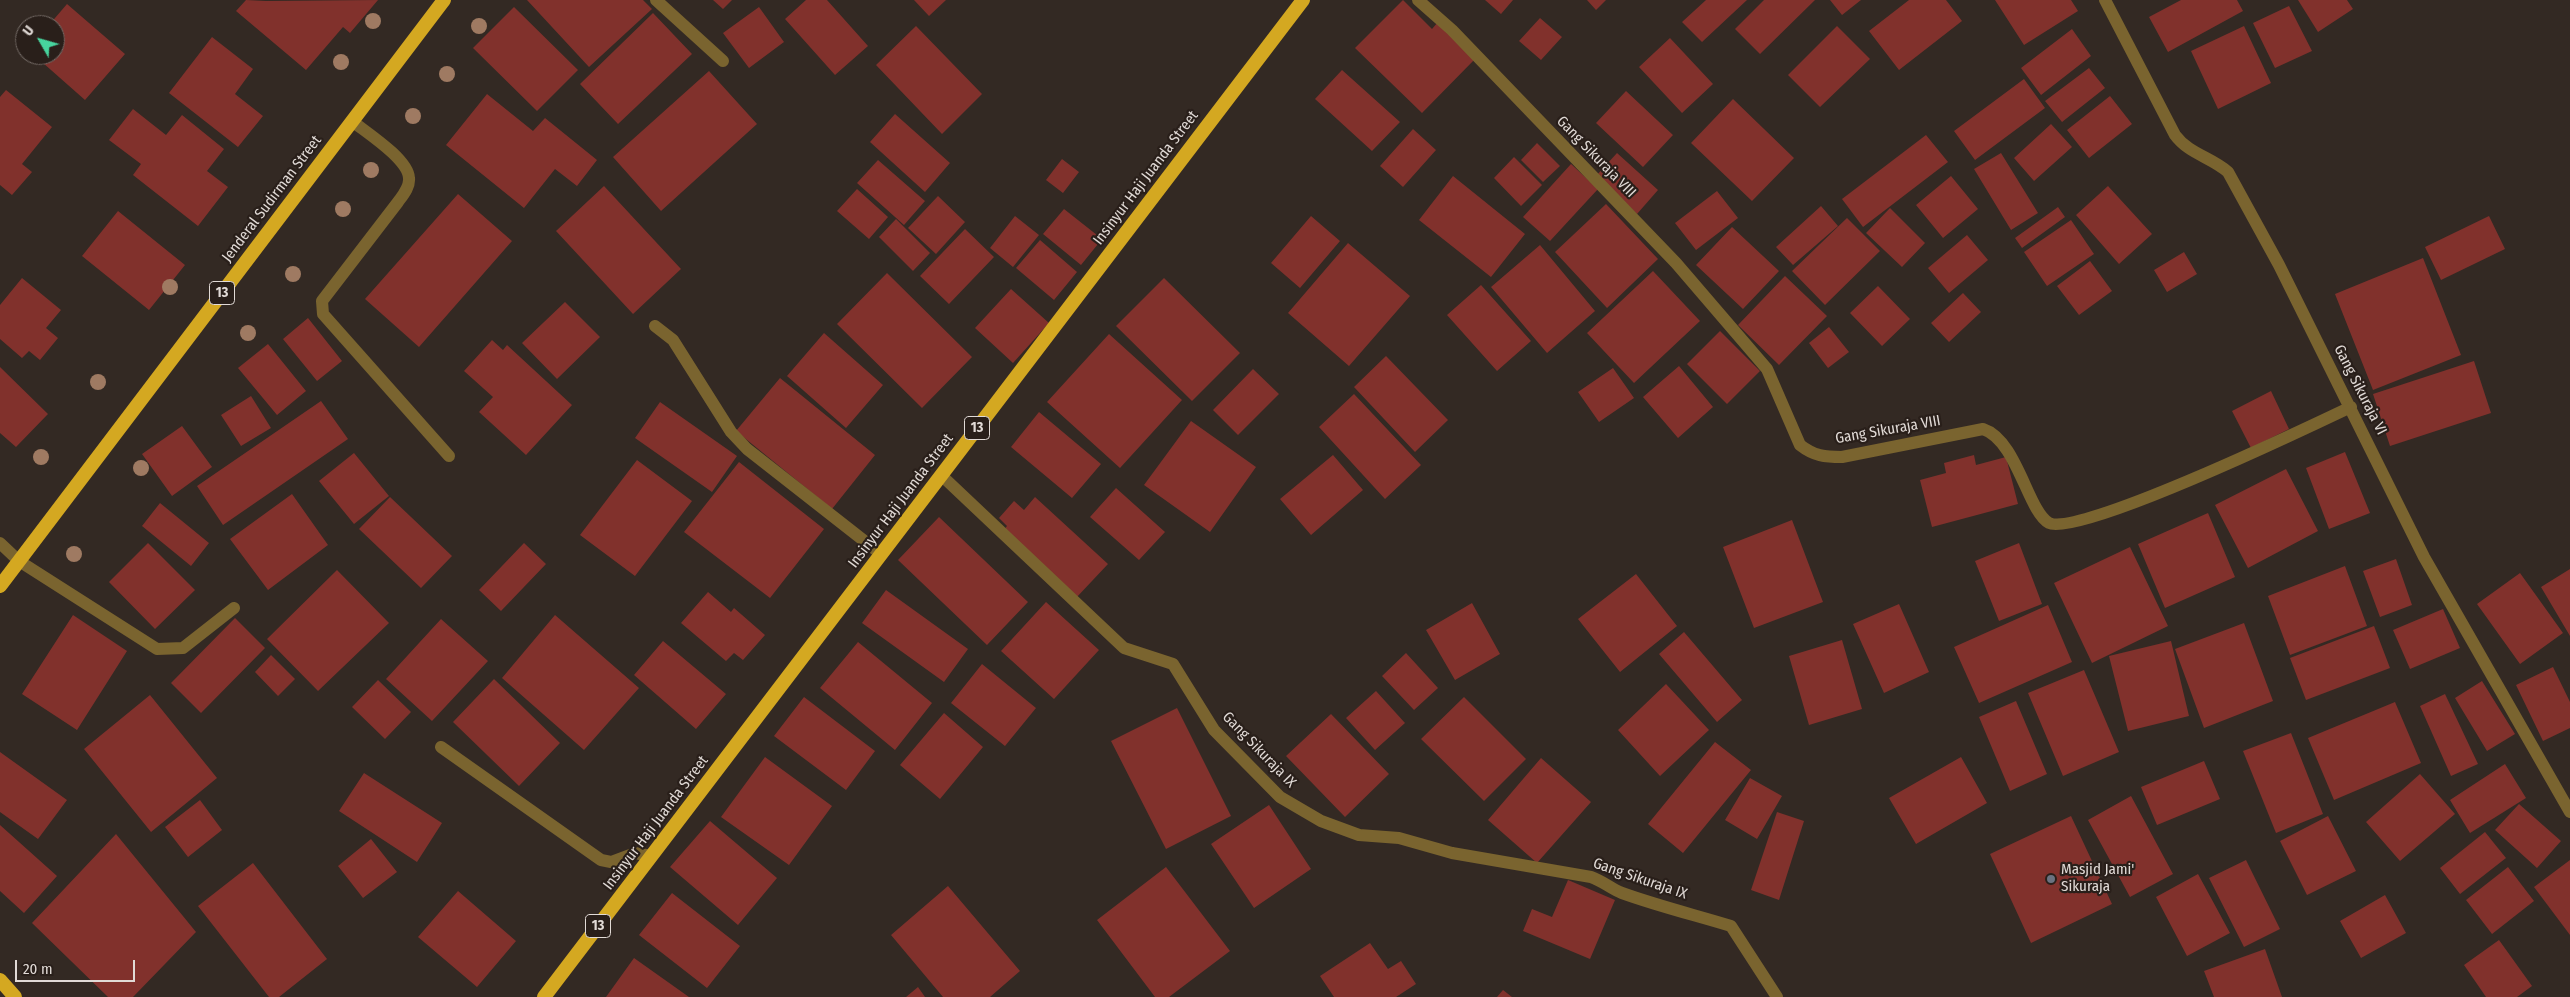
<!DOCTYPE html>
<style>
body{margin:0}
#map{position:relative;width:2570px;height:997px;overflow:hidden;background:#332923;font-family:"Fira Sans Condensed",sans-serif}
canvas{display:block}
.north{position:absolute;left:15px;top:15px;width:50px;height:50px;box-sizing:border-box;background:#291f1a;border:1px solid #736a65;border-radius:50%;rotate:308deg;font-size:14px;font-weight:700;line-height:20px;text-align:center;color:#e1dad6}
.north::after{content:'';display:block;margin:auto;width:18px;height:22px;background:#47d49e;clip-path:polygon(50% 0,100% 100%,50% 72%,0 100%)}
.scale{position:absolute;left:15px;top:960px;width:120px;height:22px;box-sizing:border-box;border:2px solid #e1dad6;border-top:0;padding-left:6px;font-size:15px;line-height:18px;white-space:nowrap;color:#e1dad6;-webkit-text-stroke:4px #291f1a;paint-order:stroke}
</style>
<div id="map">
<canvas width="2570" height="997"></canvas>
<div class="north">U</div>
<div class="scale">20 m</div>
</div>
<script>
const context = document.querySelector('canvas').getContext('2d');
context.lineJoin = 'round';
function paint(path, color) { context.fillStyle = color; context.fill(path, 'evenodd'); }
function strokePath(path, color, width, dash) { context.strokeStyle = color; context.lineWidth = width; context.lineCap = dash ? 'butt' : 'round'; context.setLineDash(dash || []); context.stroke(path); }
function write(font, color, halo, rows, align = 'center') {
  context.font = font + ' "Fira Sans Condensed",sans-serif'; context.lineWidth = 4.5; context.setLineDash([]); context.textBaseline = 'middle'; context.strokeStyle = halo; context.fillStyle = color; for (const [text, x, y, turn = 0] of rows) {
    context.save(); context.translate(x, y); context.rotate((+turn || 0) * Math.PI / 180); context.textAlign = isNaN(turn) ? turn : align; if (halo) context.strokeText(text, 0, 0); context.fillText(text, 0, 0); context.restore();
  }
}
const building = new Path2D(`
 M246,0L266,1L378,0L350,33L343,27L306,70L236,11Z
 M527,0H643L652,9L589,67Z
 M713,0H732L723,9Z
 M806,0H827L868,46L835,75L785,19Z
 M914,0H946L929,16Z
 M1403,0L1432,29L1438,22L1475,59L1422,113L1355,48Z
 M1485,0H1513L1501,14Z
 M1587,0H1606L1596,10Z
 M1706,0H1747L1702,42L1682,22Z
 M1764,0H1815L1760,54L1735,29Z
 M1830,0H1861L1842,15Z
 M1909,0H1946L1962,21L1899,70L1869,31Z
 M1995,0H2071L2078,11L2024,45Z
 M2181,0H2237L2243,11L2168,52L2149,17Z
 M2298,0H2347L2353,9L2318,32Z
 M67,4L125,54L85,100L34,55H55V25H49Z
 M2289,6L2312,51L2275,68L2253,23Z
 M514,7L578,70L537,111L473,48Z
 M759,7L784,42L749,68L723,33Z
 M653,13L692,54L618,124L580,84Z
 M1540,18L1562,37L1541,60L1519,41Z
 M916,26L982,94L942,134L876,65Z
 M1837,26L1870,59L1820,107L1788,75Z
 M2244,26L2271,83L2218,109L2191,51Z
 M2072,29L2091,56L2041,95L2021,68Z
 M212,37L253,69L235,94L263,116L238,147L169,93Z
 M1670,38L1713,84L1682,113L1639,67Z
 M2089,68L2105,88L2062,122L2045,101Z
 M1342,70L1400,122L1372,151L1315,99Z
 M709,71L757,124L661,211L613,157Z
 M2024,79L2045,108L1975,160L1954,131Z
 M6,90L52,127L22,164L32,172L12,195L0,185V97Z
 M1626,91L1673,135L1643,167L1596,123Z
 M487,94L533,131L545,118L597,160L577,186L555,169L524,208L446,145Z
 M2110,96L2132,124L2089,158L2067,130Z
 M1733,99L1794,158L1752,201L1691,143Z
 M133,109L166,135L182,115L224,149L207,171L228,187L198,226L133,175L141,164L109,140Z
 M895,114L950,163L925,192L870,142Z
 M2051,124L2072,147L2034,181L2014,158Z
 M1413,129L1436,150L1403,187L1380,166Z
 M1926,135L1948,162L1863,227L1842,199Z
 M1537,143L1560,166L1543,182L1521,160Z
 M1617,153L1658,190L1637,214L1596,176Z
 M2001,153L2038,213L2011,230L1974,169Z
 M1514,157L1542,185L1521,206L1494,178Z
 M1062,159L1079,172L1063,193L1046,180Z
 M878,160L925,201L904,225L857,183Z
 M1571,164L1598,189L1550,241L1523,217Z
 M1453,176L1525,234L1491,277L1419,220Z
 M1951,176L1978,209L1943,238L1916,205Z
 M604,186L681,269L633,314L556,231Z
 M2108,186L2152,234L2119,264L2076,215Z
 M857,189L888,217L869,239L837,211Z
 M1717,191L1738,218L1696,250L1675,223Z
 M458,194L512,241L419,347L365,299Z
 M938,196L965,222L936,254L908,228Z
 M1606,204L1658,259L1607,308L1555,252Z
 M1821,206L1838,226L1793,265L1776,247Z
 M2058,207L2065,217L2022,248L2015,238Z
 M1890,208L1925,243L1902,267L1866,233Z
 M1064,209L1102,239L1081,265L1043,234Z
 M118,211L185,265L149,310L82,256Z
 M1015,216L1039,235L1013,267L990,248Z
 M1311,216L1340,241L1300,288L1271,263Z
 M2489,216L2505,249L2441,280L2425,247Z
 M1847,218L1880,251L1825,305L1792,271Z
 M896,219L930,253L913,271L879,237Z
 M2071,220L2094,254L2047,286L2024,252Z
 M1732,227L1779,271L1743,309L1696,265Z
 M965,229L994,257L949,304L920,276Z
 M1967,235L1988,260L1949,293L1928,268Z
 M1040,240L1077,272L1054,300L1016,268Z
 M1348,243L1410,296L1349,366L1288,313Z
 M1540,245L1595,311L1547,353L1491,287Z
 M2184,252L2197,274L2167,292L2154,270Z
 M2423,258L2461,355L2373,390L2335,294Z
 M2090,261L2112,291L2079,315L2057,286Z
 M1653,271L1700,321L1634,383L1587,333Z
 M887,273L972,357L922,408L837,324Z
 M1785,276L1827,316L1779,365L1738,325Z
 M22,278L61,310L46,328L58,338L40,360L29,351L22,358L0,339V305Z
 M1164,278L1240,353L1192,401L1116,326Z
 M1481,285L1531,341L1497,371L1447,315Z
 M1878,286L1910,319L1882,346L1850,313Z
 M1011,289L1049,323L1013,363L975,328Z
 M1963,293L1981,312L1949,342L1931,323Z
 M565,302L600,337L557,379L522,343Z
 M308,318L342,361L317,381L283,339Z
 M1829,327L1849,352L1828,368L1809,343Z
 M1720,331L1760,371L1727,404L1687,364Z
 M824,333L883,385L846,428L787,376Z
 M1109,334L1182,400L1120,468L1047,402Z
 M492,340L503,350L507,345L572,405L526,455L479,412L493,397L464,371Z
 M268,344L306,391L277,415L238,368Z
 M1386,356L1448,420L1415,452L1354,387Z
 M2474,361L2491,413L2390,446L2373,394Z
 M1679,366L1713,407L1678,438L1643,397Z
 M0,367L48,414L16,447L0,433Z
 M1613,368L1634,398L1599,422L1578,392Z
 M1253,369L1279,394L1238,435L1213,410Z
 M780,378L875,455L832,509L736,431Z
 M2271,391L2289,429L2251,448L2232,411Z
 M1354,394L1421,465L1385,499L1319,427Z
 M251,396L271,428L241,446L221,415Z
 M321,401L348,439L223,525L197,486Z
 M660,402L737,456L712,492L635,438Z
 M1039,412L1101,464L1072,498L1011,447Z
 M1191,421L1256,467L1210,532L1144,485Z
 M182,426L212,467L172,496L142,454Z
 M2345,452L2370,513L2329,529L2306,468Z
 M354,453L389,496L354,524L319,481Z
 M1333,455L1363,490L1311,535L1280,499Z
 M1974,455L1976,465L2006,457L2018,504L1932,527L1920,480L1946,473L1944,463Z
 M637,460L692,501L635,576L580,535Z
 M739,462L824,529L770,598L684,532Z
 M2286,469L2318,531L2248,568L2215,505Z
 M1116,488L1165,532L1139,560L1090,517Z
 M292,494L328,545L268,590L230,539Z
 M390,497L452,556L421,588L359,529Z
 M1035,497L1108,564L1076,598L1003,531L1007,526L999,518L1014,501L1024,510Z
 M160,503L209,543L191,566L142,526Z
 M2208,513L2235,577L2165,608L2138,544Z
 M939,517L1028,602L987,645L898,560Z
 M1792,520L1823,602L1754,628L1723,547Z
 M148,543L195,590L155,629L109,582Z
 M524,543L546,564L501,611L479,590Z
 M2019,543L2042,604L1999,621L1975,561Z
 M2130,547L2168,626L2092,663L2054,583Z
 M2396,559L2412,605L2380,617L2363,571Z
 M2345,566L2367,626L2290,655L2268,596Z
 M2570,569V636L2541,587Z
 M337,570L389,623L318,691L267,639Z
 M2520,573L2563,633L2520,664L2477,604Z
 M1636,574L1677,626L1620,672L1578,619Z
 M886,590L968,649L944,682L862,623Z
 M708,592L731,612L734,608L765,635L743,660L734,653L726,661L681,623Z
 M1046,602L1099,650L1054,699L1001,651Z
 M1472,603L1500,654L1455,680L1426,630Z
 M1899,604L1929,672L1884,693L1853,624Z
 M2048,605L2072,662L1979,703L1954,647Z
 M2443,609L2460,648L2410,669L2393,630Z
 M73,615L127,651L77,730L22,694Z
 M555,615L639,688L584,750L502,678Z
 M235,618L265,648L201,713L171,683Z
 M441,619L488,661L432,721L386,679Z
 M2244,623L2273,701L2204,728L2175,649Z
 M2374,626L2390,668L2306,700L2290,658Z
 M1684,632L1742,700L1717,722L1659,654Z
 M1842,640L1862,709L1809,725L1789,656Z
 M663,641L726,694L696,729L634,675Z
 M2171,641L2189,716L2128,731L2109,656Z
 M858,642L932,703L895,750L820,688Z
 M1406,653L1438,688L1414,710L1382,676Z
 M271,655L295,679L278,696L255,672Z
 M982,664L1036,708L1005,746L951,703Z
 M2553,667L2570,702V728L2543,741L2516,685Z
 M2084,670L2119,752L2063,776L2028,693Z
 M494,679L560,743L519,786L453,722Z
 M378,680L411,712L385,739L352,707Z
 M2482,681L2515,734L2487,751L2455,698Z
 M1666,684L1709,730L1660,776L1618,730Z
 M1376,691L1405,723L1375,750L1346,718Z
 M2445,694L2478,764L2451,776L2420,706Z
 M150,695L217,778L151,832L84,749Z
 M804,697L875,751L846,790L774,736Z
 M1464,697L1526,759L1484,801L1421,739Z
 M2016,701L2047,774L2010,791L1979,717Z
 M2395,702L2421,763L2334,800L2308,738Z
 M1177,708L1231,816L1166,849L1111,741Z
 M944,713L983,747L940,799L900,765Z
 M1331,714L1389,774L1345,817L1286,756Z
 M2291,733L2323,814L2276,833L2243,751Z
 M1715,742L1751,770L1683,853L1648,824Z
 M0,752L67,800L38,839L0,812Z
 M765,757L832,806L789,865L721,817Z
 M1961,757L1987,803L1916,844L1889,798Z
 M1541,758L1591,802L1537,863L1488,820Z
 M2204,761L2220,799L2157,825L2141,787Z
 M2505,764L2526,798L2470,833L2450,800Z
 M364,773L442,823L417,862L339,811Z
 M2420,774L2455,814L2400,861L2366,822Z
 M1750,778L1782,796L1757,839L1725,820Z
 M2131,796L2173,874L2130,897L2088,820Z
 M200,800L222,830L188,857L165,827Z
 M2519,804L2561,841L2537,868L2495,830Z
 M1269,805L1311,869L1254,908L1211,844Z
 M1777,812L1804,821L1779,900L1751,890Z
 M2071,816L2112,904L2031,943L1990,854Z
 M2328,816L2356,871L2307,895L2280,841Z
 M710,821L777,878L738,925L670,867Z
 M0,825L57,876L24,913L0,891Z
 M2485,832L2506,858L2460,894L2440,868Z
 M116,834L196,932L133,997H108L32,923Z
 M371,839L397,872L363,898L338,866Z
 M2246,860L2280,929L2244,947L2209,878Z
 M2570,860V935L2534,887Z
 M253,863L327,959L279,997H269L198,906Z
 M1166,867L1230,951L1169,997H1155L1097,920Z
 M2508,867L2534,901L2492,934L2466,900Z
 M2198,874L2230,933L2187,956L2156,897Z
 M1568,880L1615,900L1590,959L1523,931L1532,909L1552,917Z
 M948,886L1020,971L990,997H943L891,935Z
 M458,891L516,941L477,987L418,937Z
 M672,893L740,946L707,988L639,935Z
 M2385,895L2406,933L2361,958L2340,921Z
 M2499,940L2532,986L2517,997H2486L2464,965Z
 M1370,943L1388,969L1401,961L1416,984L1396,997H1334L1320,976Z
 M2265,949L2282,997H2214L2204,971Z
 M634,958L689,997H606Z
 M918,987L925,997H906Z
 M1503,990L1512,997H1497Z`);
const service = new Path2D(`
 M1418,0L1452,30L1676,263L1767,369L1800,445C1814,456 1825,457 1842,457L1983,429C2017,440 2028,512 2049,523C2078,538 2311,426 2351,407
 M2105,0L2175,135C2189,154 2211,157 2228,172L2279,265L2424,557L2570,812
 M352,121C367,133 408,159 409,178C410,187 403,195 398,202L322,301L323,314L449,456
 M941,475L1124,648L1173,664L1214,730L1280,797L1321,821L1359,835L1399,838L1452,853L1591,877C1603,881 1611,889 1622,893C1658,906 1695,915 1731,926L1777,997
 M0,543L19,561`);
const minor = new Path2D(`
 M656,0L723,61
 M655,326L673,340L731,432L747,449L881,554
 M19,561L157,649L183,648L234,608
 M441,747L601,860L611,862L635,853L651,856`);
const trunk = new Path2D(`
 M0,586L444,0
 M0,980L15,997
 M544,997L1303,0`);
const trees = [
 [373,21],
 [479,26],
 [341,62],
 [447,74],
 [413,116],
 [371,170],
 [343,209],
 [293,274],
 [170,287],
 [248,333],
 [98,382],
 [41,457],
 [141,468],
 [74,554]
];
const markers = [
 [2051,879,5,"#6b7280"]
];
const shields = [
 [222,293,25],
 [977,428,25],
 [598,926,25]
];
const shieldNames = [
 ["13",222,293],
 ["13",977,428],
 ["13",598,926]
];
const streetNames = [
 ["Gang Sikuraja VIII",1596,157,46],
 ["Insinyur Haji Juanda Street",1146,178,-53],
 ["Jenderal Sudirman Street",272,199,-53],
 ["Gang Sikuraja VI",2360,390,63],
 ["Gang Sikuraja VIII",1888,430,-10],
 ["Insinyur Haji Juanda Street",901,501,-53],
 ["Gang Sikuraja IX",1259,750,46],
 ["Insinyur Haji Juanda Street",656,823,-53],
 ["Gang Sikuraja IX",1640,879,19]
];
const poiNames = [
 ["Masjid Jami'",2061,870],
 ["Sikuraja",2061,887]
];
paint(building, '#81312c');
strokePath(service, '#7a642f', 12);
strokePath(minor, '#7a642f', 12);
strokePath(trunk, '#d4a821', 14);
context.fillStyle = '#9f7a62';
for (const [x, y] of trees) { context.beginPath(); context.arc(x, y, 8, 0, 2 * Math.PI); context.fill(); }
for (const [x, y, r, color] of markers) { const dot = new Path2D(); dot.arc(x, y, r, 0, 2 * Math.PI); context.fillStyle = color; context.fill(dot); strokePath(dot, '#291f1a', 2); }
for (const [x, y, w] of shields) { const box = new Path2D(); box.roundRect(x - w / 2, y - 11.5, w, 23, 4); context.fillStyle = '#291f1a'; context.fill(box); strokePath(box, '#e1dad6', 1); }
write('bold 14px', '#e1dad6', null, shieldNames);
write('15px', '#e1dad6', '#291f1a', streetNames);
write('15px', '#e1dad6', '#291f1a', poiNames, 'left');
</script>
